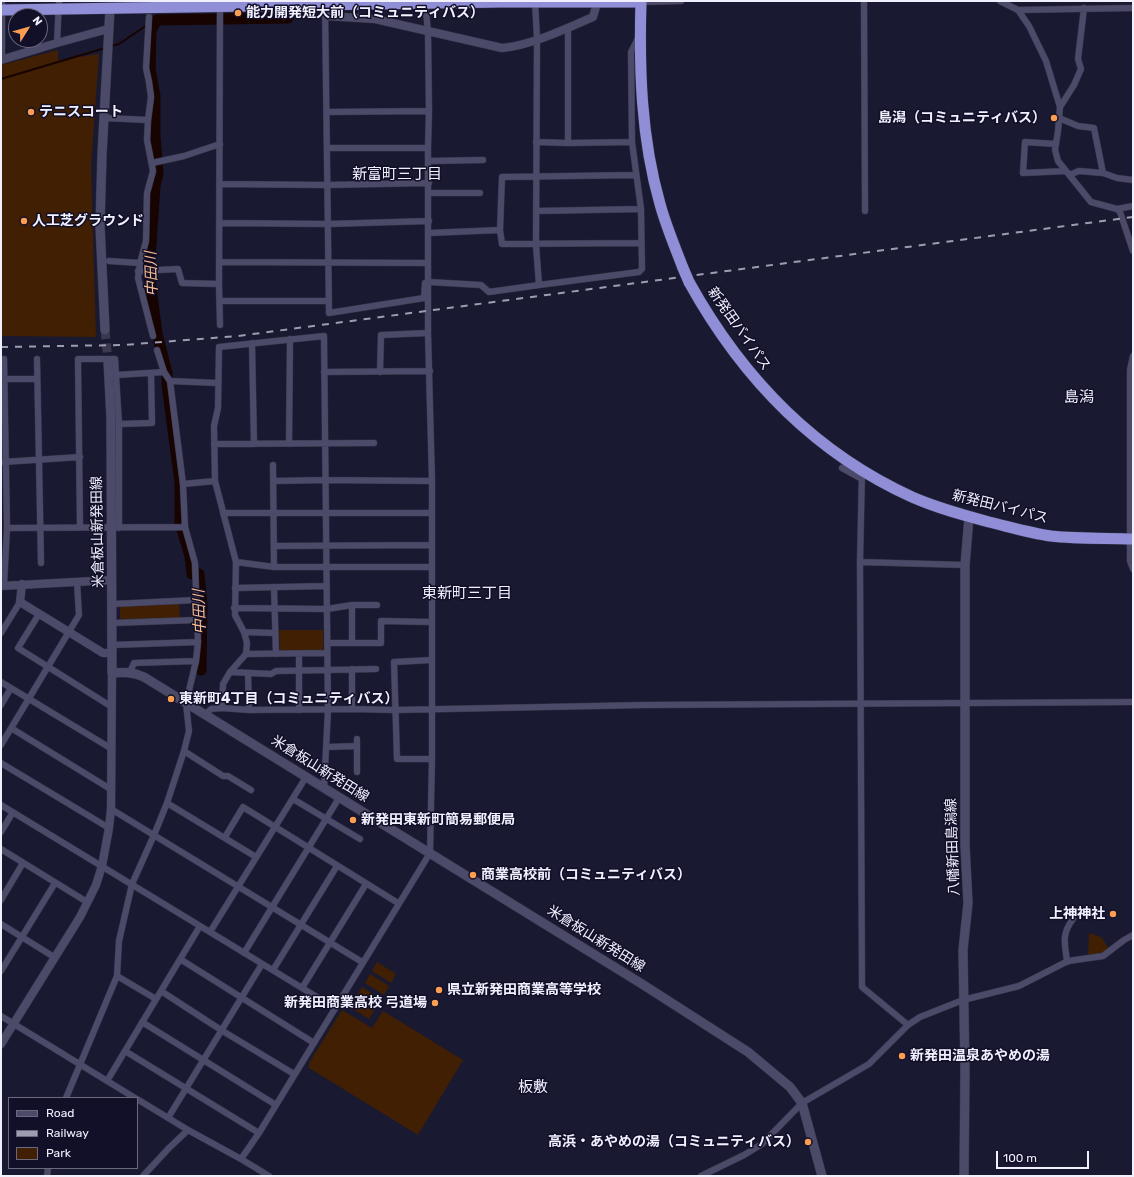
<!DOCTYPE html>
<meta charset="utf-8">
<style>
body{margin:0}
#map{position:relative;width:1134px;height:1177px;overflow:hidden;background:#1a1932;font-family:Rubik,sans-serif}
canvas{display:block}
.frame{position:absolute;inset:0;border:2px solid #f0f0ff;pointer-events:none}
.legend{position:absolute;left:8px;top:1097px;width:130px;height:72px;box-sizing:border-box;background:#120f28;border:1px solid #6b697e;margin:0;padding:5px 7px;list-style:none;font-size:12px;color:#f0f0ff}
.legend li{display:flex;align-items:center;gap:8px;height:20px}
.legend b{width:20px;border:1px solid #6b697e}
.north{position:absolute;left:8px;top:8px;width:40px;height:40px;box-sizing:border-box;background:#120f28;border:1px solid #6b697e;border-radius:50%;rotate:53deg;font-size:11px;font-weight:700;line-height:16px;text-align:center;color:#f0f0ff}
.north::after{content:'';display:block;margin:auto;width:14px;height:18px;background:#fc9e52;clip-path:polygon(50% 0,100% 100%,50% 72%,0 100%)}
.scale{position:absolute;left:996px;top:1151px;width:93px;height:18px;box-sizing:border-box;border:2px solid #f0f0ff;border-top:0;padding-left:5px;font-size:12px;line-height:14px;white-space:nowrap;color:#f0f0ff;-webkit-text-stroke:3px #120f28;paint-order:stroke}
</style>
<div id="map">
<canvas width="1134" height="1177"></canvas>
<div class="frame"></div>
<ul class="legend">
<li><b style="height:5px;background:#4b4a68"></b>Road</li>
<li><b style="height:5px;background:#9e9db0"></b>Railway</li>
<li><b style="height:11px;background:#401f02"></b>Park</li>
</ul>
<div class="north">N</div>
<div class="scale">100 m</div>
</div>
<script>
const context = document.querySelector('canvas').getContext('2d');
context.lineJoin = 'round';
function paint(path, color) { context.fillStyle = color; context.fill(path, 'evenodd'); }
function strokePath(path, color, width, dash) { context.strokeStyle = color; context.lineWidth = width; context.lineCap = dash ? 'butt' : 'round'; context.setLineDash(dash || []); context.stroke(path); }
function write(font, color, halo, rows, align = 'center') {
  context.font = font + ' Rubik,"Noto Sans JP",sans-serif'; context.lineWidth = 3; context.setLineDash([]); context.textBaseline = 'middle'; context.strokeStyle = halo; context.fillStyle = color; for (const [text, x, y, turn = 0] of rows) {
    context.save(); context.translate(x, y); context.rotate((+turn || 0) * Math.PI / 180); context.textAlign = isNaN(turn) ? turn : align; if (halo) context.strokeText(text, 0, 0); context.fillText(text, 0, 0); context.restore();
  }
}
const green = new Path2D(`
 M58,50V60L99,54L91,166L96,337L1,336V65Z
 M179,603L180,618L120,620V606Z
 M279,630H323V650L280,651Z
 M1089,933L1101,937L1110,950L1103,956L1088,958Z
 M377,962L396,974L391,983L372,971Z
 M370,974L389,986L384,995L365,983Z
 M362,987L381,999L376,1007L357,995Z
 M355,999L374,1011L369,1019L350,1007Z
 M342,1010L372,1028L383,1011L463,1060L418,1135L309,1068V1063Z`);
const stream = new Path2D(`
 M151,23L157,20
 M111,46L119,44L147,25
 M1,79L105,48
 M1,253V349
 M1,390V532`);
const river = new Path2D(`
 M201,670L202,605L199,574H192L190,556L180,523V482L167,385V373L157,334L149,272L155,186L158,174L155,136V96L150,69L151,30L157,20L288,18L295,1`);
const secondaryTunnel = new Path2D(`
 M105,330L108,361`);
const minor = new Path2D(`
 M2,1V59
 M864,1L865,211
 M1000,1L1018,10L1029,26L1046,61L1060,107L1058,131L1055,150L1058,161L1091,202L1117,209L1120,212L1133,251
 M641,2L681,1
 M325,5L329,313L424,298L425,283L429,282L481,285L489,292L539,285L536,245L537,39L535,1
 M220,7L219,284L220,325
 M1018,10L1133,8
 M149,17L146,68L149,82L151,97L148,120L147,140L153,171L147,193L146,241L140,263L138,278L153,336
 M57,43L59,1
 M1060,107L1074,85L1081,69L1078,59L1084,8
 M327,112L429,111
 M104,118L148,120
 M1059,118L1078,126L1094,128L1103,173
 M536,142L568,143L632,142
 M568,143V28
 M1056,144L1025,142L1023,173L1066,171
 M327,148H428
 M428,161L483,160
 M152,163L184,156L220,144
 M636,175L502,177L500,230L502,244L641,243
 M1069,175L1079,171L1103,173L1117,178L1133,180
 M220,184L327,185L429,183
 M429,193H480
 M1117,209L1133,206
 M536,211L641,209
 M220,223L328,224L429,221
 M429,233L500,230
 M109,261L140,263
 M220,262L428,263
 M138,271L178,269L182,283L219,284
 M539,285L639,272L642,269L641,209L632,142L631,52L638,38
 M220,301H329
 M252,343L254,444
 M1133,356L1130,370V561L1133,569
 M37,359L41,563
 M324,372L430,371
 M380,372L381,335L428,333
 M117,375L164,372
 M4,379H37
 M170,381L218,383
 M119,424L152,423L151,373
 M214,444L374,443
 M289,444L290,339
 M3,462L80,457
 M273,465L274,567
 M842,468L862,479
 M862,470L860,562L862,987L908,1025
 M274,481L325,480L432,481
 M183,484L215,481
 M223,513H432
 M80,527L78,359H115L119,424V528
 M7,528L185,527
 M274,546L432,545
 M236,562L274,567H432
 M860,562L965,565
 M4,585L7,528L4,359
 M274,587L276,654
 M235,588L326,586
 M113,604L196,600
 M352,605V643
 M234,608L327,609L352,605H377
 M39,614L18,648L112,707
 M113,623L196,620
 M244,632L275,633
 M1,633L20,602
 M327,643H381V621L432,622
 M112,645L198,642
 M246,654L327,653
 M299,654V710
 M352,669V709
 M130,672L134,663L196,661
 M230,672L271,674L276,671L376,669
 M248,673L249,710
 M1,682L112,749
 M1,705L11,688
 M222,708L223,684L230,672L246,654L247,643L244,632L235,615L236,562L215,481L214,426L218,408L219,347L324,336L328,710L324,788
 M205,715L211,709L222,708L249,710L352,709L395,710L644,705L1133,702
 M11,728L112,790
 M357,739V772
 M1,745L79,615L77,582
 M327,747L357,746
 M184,751L223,776H228L251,790
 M432,759H397L394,662L432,660
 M1,763L109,828
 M293,799L360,839
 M167,803L256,857
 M1,805L335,1008
 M111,809L362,962
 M1,832L13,812
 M225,837L243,807L398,903
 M1,849L87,902
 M1,900L23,863
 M1,924L54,957
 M210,932L306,777
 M244,953L339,798
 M180,959L314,1043
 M1067,962C1065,943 1061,935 1073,919
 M273,970L337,866
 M1,971L55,883
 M117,976L156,999
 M302,988L366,884
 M161,991L221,1030L294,1074
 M1,1016L135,1098
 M142,1022L276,1105
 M125,1051L259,1133
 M107,1081L200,926
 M66,1098L117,976L119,941L132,884L154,835L167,803L184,751L189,731L186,703L196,661L198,642L195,563L185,527L183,484L170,381L164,372L157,350
 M137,1099L188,1130L241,1159L269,1176
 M168,1118L262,964
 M241,1159L259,1133L430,853L432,759V481L428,333V148L429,111L428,32L425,1
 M47,1176L48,1168
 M143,1176L169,1148L188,1130
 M701,1176L744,1155L762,1144L802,1103L869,1064L908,1025L920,1017L963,1000L1019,986L1068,961L1103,956L1124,940L1133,935`);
const tertiary = new Path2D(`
 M326,16L375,19L502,48C529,46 568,28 593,17L597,3
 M1,60L57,43L108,29
 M22,584L20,602L103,653H112
 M1,586L112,580
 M1,1044L80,917L96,885L102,866L109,828L111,809L112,673`);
const secondary = new Path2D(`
 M105,330L100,226L102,154L110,9
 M108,361L111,418L112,673C124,672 133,672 144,677L642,984L748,1052L790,1087L802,1103L822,1176
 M964,1176L965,1072L963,950L968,903L965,845V565L969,517`);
const trunk = new Path2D(`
 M641,1C639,69 641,138 660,204C666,226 675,247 683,268
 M1,10L501,2H641
 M689,282C741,376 813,452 912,497C937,508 963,515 989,522C1010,527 1030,533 1051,536C1078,539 1106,538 1133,539`);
const rail = new Path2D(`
 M1,347L123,345L238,336L1133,217`);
const trunkBridge = new Path2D(`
 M683,268L689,282`);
const markers = [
 [238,13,4,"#fc9e52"],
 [31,112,4,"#fc9e52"],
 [1054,118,4,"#fc9e52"],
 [24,221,4,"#fc9e52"],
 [171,699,4,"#fc9e52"],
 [353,820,4,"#fc9e52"],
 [473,875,4,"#fc9e52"],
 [1113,914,4,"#fc9e52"],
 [439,990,4,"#fc9e52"],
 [435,1003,4,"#fc9e52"],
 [902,1056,4,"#fc9e52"],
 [808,1142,4,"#fc9e52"]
];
const poiNames = [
 ["能力開発短大前（コミュニティバス）",246,13],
 ["テニスコート",39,112],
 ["島潟（コミュニティバス）",1046,118,"right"],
 ["人工芝グラウンド",32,221],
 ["東新町4丁目（コミュニティバス）",179,699],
 ["新発田東新町簡易郵便局",361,820],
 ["商業高校前（コミュニティバス）",481,875],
 ["上神神社",1105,914,"right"],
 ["県立新発田商業高等学校",447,990],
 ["新発田商業高校 弓道場",427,1003,"right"],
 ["新発田温泉あやめの湯",910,1056],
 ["高浜・あやめの湯（コミュニティバス）",800,1142,"right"]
];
const streetNames = [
 ["新発田バイパス",739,329,55],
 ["新発田バイパス",1000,507,14],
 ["米倉板山新発田線",98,532,-91],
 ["米倉板山新発田線",320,769,32],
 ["八幡新田島潟線",953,847,-92],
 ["米倉板山新発田線",596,939,32]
];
const neighbourhoodNames = [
 ["新富町三丁目",397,175],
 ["島潟",1079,398],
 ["東新町三丁目",467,594],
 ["板敷",533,1088]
];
const waterNames = [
 ["中田川",152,274,-92],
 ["中田川",200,612,-92]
];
paint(green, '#401f02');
strokePath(stream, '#170300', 2);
strokePath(river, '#170300', 11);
strokePath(secondaryTunnel, '#3a3951', 9, [9, 4.5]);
strokePath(minor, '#353347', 7);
strokePath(tertiary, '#353347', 9);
strokePath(secondary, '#353347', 10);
strokePath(trunk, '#353347', 12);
strokePath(minor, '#4b4a68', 6);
strokePath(tertiary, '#4b4a68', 8);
strokePath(secondary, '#4b4a68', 9);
strokePath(trunk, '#908ed6', 11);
strokePath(rail, '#9e9db0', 2, [7, 7]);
strokePath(trunkBridge, '#353347', 12, []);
strokePath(trunkBridge, '#908ed6', 11);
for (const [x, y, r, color] of markers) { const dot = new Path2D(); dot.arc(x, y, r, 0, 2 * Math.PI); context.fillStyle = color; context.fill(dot); strokePath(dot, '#120f28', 1.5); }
write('bold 14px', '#f0f0ff', '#120f28', poiNames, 'left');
write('14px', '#f0f0ff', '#120f28', streetNames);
write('15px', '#f0f0ff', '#120f28', neighbourhoodNames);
write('italic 15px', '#f9bc90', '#120f28', waterNames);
</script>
